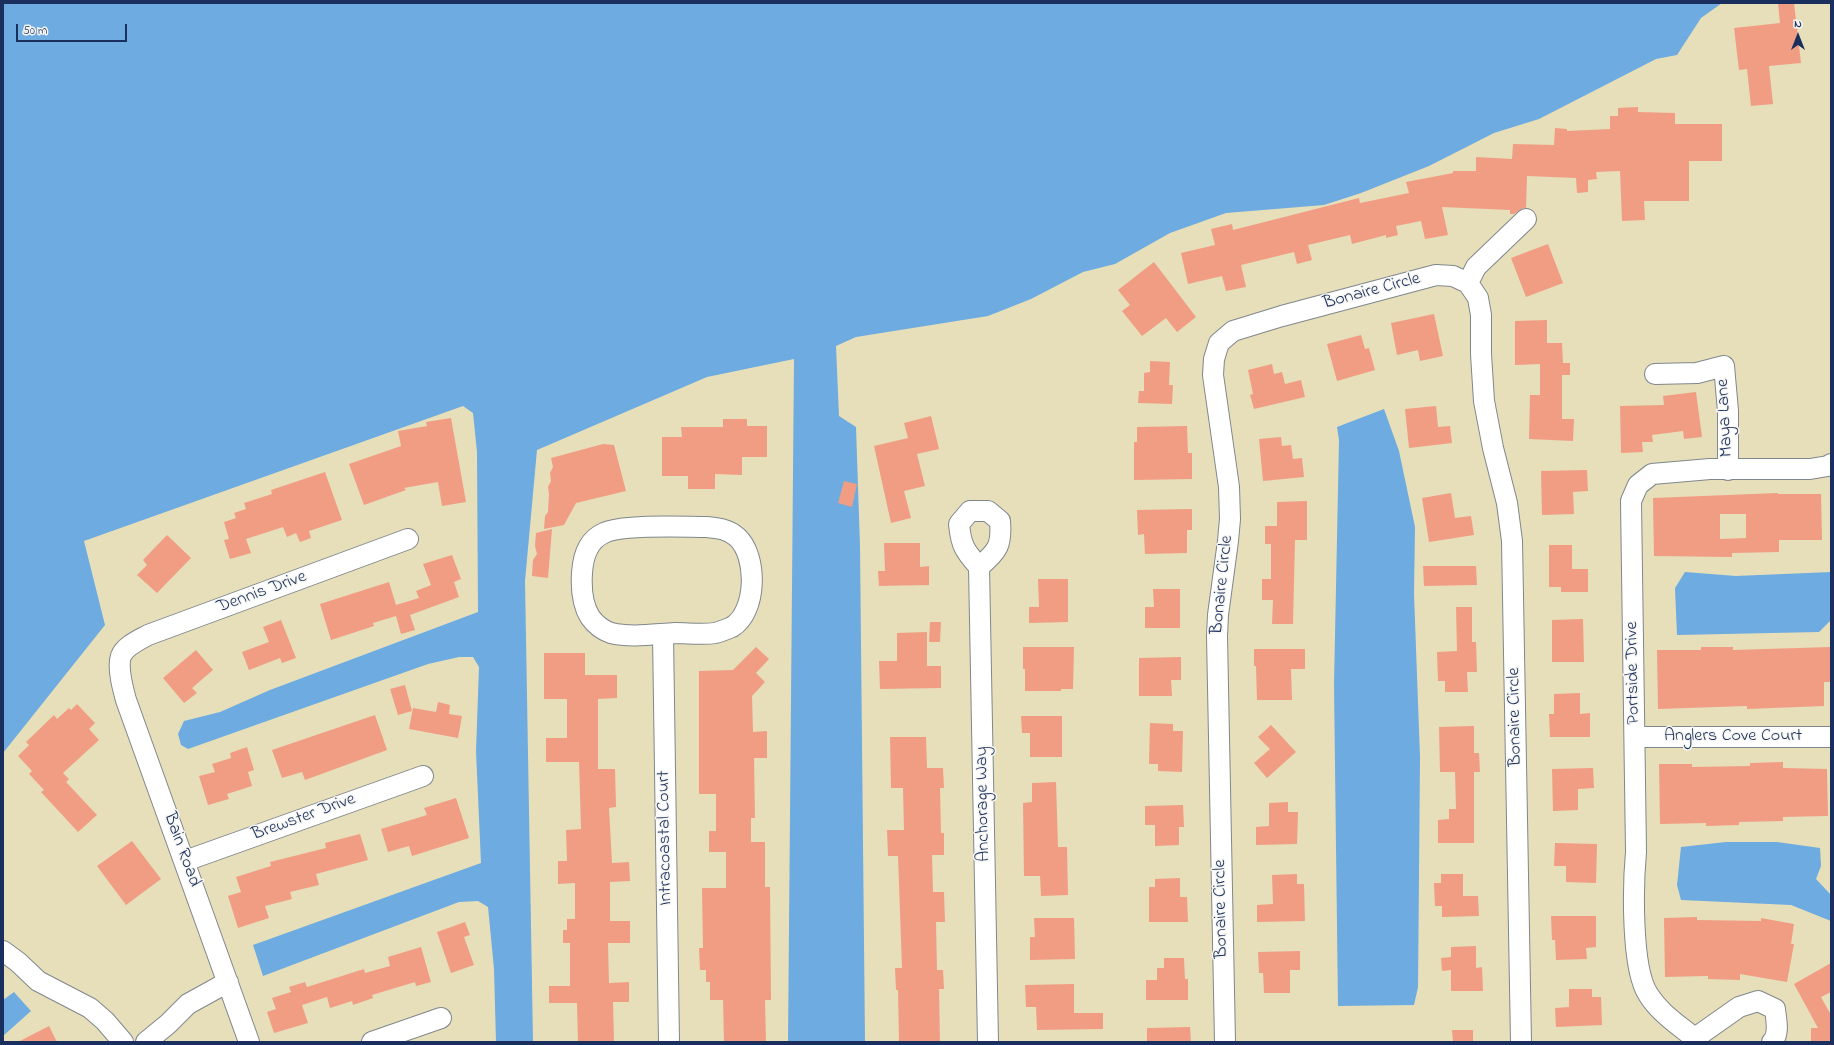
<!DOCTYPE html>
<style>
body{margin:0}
#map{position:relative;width:1834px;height:1045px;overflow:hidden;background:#e6dfba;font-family:"Indie Flower",sans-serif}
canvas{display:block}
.frame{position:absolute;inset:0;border:4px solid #1b2f5e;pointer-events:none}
.north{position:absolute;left:1778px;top:16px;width:40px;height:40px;-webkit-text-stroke:3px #f6f6f2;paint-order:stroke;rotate:0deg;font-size:11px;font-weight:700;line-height:16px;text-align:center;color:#1b2f5e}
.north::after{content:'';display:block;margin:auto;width:14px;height:18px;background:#1b2f5e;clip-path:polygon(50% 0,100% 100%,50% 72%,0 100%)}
.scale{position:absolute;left:16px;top:24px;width:111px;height:18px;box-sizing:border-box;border:2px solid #1b2f5e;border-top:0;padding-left:5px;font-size:12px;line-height:14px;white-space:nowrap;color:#1b2f5e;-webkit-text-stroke:3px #f6f6f2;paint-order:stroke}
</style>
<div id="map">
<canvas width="1834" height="1045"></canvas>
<div class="frame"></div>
<div class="north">N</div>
<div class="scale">50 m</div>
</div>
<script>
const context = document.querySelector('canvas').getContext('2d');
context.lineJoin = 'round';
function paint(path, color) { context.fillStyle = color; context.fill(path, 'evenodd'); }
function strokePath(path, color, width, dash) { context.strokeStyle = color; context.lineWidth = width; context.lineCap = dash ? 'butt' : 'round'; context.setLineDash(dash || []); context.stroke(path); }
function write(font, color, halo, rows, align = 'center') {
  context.font = font + ' "Indie Flower",sans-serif'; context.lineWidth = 3; context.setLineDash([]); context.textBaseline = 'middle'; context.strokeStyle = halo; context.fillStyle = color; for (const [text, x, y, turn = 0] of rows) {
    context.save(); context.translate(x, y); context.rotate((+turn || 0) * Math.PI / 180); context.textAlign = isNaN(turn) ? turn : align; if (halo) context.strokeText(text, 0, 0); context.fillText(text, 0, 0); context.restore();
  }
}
const water = new Path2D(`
 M3,3H1722L1701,18L1677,55L1656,59L1539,119L1494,133L1429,166L1361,193L1324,205L1226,213L1170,233L1115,264L1083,272L1031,299L988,316L856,337L836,346L839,416L856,427L860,546L865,1042H788L794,359L707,377L537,450L525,581L533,1042H496L494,969L488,907L478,901L459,902L263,976L253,945L481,863L476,751L479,667L473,657H459L428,664L188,749L181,745L178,734L184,721L220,712L270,690L478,612L477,452L473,413L463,406L84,541L105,625L3,753Z
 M1384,409L1399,451L1415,527L1414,594L1420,757L1418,987L1414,1005L1338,1006L1334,685L1339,440L1337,427Z
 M1685,572L1736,576L1831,572V620L1819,632L1677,635L1675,588Z
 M1726,842H1777L1820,848L1821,866L1816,879L1831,895V921L1791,905L1681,900L1677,885L1681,847Z
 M14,992L31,1011L3,1036V1000Z`);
const building = new Path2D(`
 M1778,3H1794L1801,63L1769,66L1773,104L1751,106L1747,69L1739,70L1734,28L1780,23Z
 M1638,107V112L1675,113V124H1722V161H1689V201H1644L1645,220L1622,221L1620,171L1596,172L1597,179L1588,180V192L1577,193L1576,178L1527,176L1526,208H1523L1514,214H1510V210L1442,207L1448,235L1425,239L1421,221L1396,226L1398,235L1386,238V235L1352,244L1350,235L1308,245L1312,260L1297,264L1294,252L1241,265L1246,287L1226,291L1222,276L1188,284L1181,253L1215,245L1211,229L1232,224L1233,230L1359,198L1360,203L1409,193L1406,182L1453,173V171H1476V157L1512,159L1513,144L1554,145L1555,128L1567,129V131L1610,129V116H1618V108Z
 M1548,244L1563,283L1526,297L1511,258Z
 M1154,262L1196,317L1177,332L1166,318L1142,336L1122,311L1130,305L1118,290Z
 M1434,314L1443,356L1420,361L1418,350L1397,355L1391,323Z
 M1547,320V343H1562L1563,363H1570V375H1562V419H1574L1573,441L1529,439L1530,395H1540V364L1515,365V321Z
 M1361,335L1365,349L1369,348L1375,370L1337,381L1327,344Z
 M1150,361L1170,362L1169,385H1173L1172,404L1138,403L1139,391H1144V373L1150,372Z
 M1272,364L1274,374L1282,372L1285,384L1301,380L1305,397L1254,409L1250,395L1253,394L1248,370Z
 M1696,392L1702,437L1684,439L1683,431L1652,435L1653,442H1642L1643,452L1621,453L1620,406L1664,405L1663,396Z
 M1436,406L1438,427L1450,426L1452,443L1409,448L1405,409Z
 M931,416L939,449L917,454L925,486L904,491L911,518L891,523L874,446L908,438L904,423Z
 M451,418L466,502L442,506L438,482L404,488L406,490L364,505L349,464L401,446L398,431L427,426L426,422Z
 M723,419H747V426H767V457H742V475L715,474V489H688V476H662V437H682L681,427H723Z
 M1187,426L1188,453H1192V479L1134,480V442H1137V427Z
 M1281,437L1282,446L1291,445L1293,459L1302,458L1304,477L1263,481L1259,439Z
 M603,444L614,445L626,491L576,503L564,525L544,529L545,516L548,512L549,494L548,487L551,481L550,473L553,467L551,458Z
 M1587,470L1588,491L1573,492L1574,514L1542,515L1541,471Z
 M325,472L342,520L309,531L311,538L300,542L296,533L287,537L283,527L246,539L251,553L230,559L224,540L229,539L224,522L236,518L234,513L246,509L244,503L272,494L271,490Z
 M844,481L857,484L852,507L838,503Z
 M1451,493L1455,518L1471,516L1474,535L1429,542L1422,498Z
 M1778,493V494H1821L1822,540H1779V552L1732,553V557L1654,556L1653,498ZM1720,514H1746V538L1720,539Z
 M1307,501V540H1295L1293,624H1272L1273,600H1262V579H1271V544H1265V526H1277V502Z
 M1192,509V530H1187V553L1145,554L1144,534L1138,535L1137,510Z
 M552,529L548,578L532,576L533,560L537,554L535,546L536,533Z
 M167,535L191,558L157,593L137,575L147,565L143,560Z
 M884,543H920V567L929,566V585L879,586L878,571H885Z
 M1549,545H1572V569H1588V592H1561V587H1549Z
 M452,555L461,579L454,582L459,597L410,615L415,630L401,634L396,616L373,623L374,626L331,640L320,604L389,582L396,605L419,598L416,591L431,585L423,564Z
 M1423,566H1476L1477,585L1424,586Z
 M1038,579H1068V622L1029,623V607H1039Z
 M1153,589H1180V628H1145V607H1154Z
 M1456,607H1472V642H1476L1477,672H1467L1468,692H1445V681H1438L1437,652L1457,651Z
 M1583,619L1584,662H1552V620Z
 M281,620L296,658L282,663L280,658L249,670L242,652L269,642L263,627Z
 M930,622H941L940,642H929Z
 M927,632V666H941V688L880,689L879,661H897V633Z
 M756,647L769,659L756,673L765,682L752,696L753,732L767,731V758H754L755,818H751V842H765V887H770L771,1000H765L766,1042H724L723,1000H710V982H706V970H700L699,948H703L702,888H726V852H709V831H716V794H699V671L733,670Z
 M1023,647H1074L1073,689H1061V691H1025V669H1023Z
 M1701,647H1733V650L1831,647V682H1824V706L1747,709V706L1658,709L1657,650H1701Z
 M1254,649H1305V669H1291L1292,700H1257L1256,666H1254Z
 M196,650L213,670L192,688L197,693L184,703L163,678Z
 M544,653H585V675H617V698L598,699V769H615L616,807L609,808L612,863L629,862L630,881L610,882V921H630V943H608L609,983L629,982V1002H613L614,1042H578L577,1003H549V986H570V943H563V930H567V919H575V883L558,884V861H567L566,830L581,829L579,762H546V738H567V699H544Z
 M1181,657V680H1171L1172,696H1139V658Z
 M405,685L412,711L398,715L390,689Z
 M1580,693V714L1590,713V737H1550L1549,714H1554V694Z
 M438,702L450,705L449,714L462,716L458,738L409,729L413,708L436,712Z
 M77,704L95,723L89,729L99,740L63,773L69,779L66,782L97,815L78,832L41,792L44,790L29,774L32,771L18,756L29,745L26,742L54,715L57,719L69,708L71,710Z
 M375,715L387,750L305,780L302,772L282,778L272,750Z
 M1021,716H1062V757H1030V733H1022Z
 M1150,723L1173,724V731H1183L1182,772L1158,771V764H1149Z
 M1271,725L1296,752L1267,778L1254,763L1270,749L1258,737Z
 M1474,726V753H1479L1480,772H1474V843H1438V820L1449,819V809H1456L1455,772H1440L1439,727Z
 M890,737H926L927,768H943L944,788H940L941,833H944V855H932L933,892H944L945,922H936L937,970H943L944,989H939L940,1042H899L898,990H896L895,968H902L898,856H888L887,830H904L903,788H891Z
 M247,747L254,770L248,772L252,786L227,794L229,799L208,805L199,776L215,772L212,764L231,758L230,753Z
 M1783,762V768L1827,769L1828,816L1783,817V821L1739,822V825L1706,826V823L1660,824L1659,764H1692V767L1750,766V763Z
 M1593,768L1594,788L1578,789V810L1553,811L1552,769Z
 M1056,782L1058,847H1067L1068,895L1041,896L1040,876H1024L1023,803L1032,802V783Z
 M456,798L469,838L412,856L409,846L388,852L381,829L427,815L424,808Z
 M1288,802V812H1298L1297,844L1256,845V827L1269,826V803Z
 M1183,805L1184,827H1179V845L1155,846V825H1145V806Z
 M360,834L368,860L316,874L319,885L290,892L292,899L265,906L269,918L238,928L228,896L241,892L236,877L271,866L270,862L326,848L325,843Z
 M132,841L161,879L126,905L97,866Z
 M1555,843L1597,844L1596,883L1566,882V866H1554Z
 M1297,874V884H1304L1305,921L1257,922V905L1273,904L1272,875Z
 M1441,874H1463V896H1478L1479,916L1442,917V906H1435L1434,883H1441Z
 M1180,878V897H1187L1188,922H1149V887H1155V879Z
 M1551,916H1596V947L1586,948L1587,959L1556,960L1555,940H1552Z
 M1697,917V920L1761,921V918L1794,924L1791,944H1794L1787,982L1740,974V980L1708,979V976L1665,977L1664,918Z
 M1034,918H1074L1075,959L1030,960V937H1035Z
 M465,922L470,935L464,937L474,965L451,973L437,932Z
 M1476,946V968L1482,967L1483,991H1451V970L1442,971L1441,958L1451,957V947Z
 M421,947L431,982L416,986L415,982L372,995L373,998L353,1005L352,1001L330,1008L327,997L302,1005L308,1023L274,1033L267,1012L276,1009L272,998L291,992L289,987L305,982L307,987L364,969L365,973L390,966L388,957Z
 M1300,951V970H1290V993H1264L1263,973H1259L1258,952Z
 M1164,958H1184L1185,979H1188V1000H1146V980H1157V968H1164Z
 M1831,963V992L1821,997L1831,1015V1042H1811V1028H1818L1794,984Z
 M1074,984V1013H1103V1029L1037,1030L1036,1007H1026L1025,985Z
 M1569,989H1592V997H1601L1602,1025L1556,1027L1555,1008L1569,1007Z
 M49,1026L57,1042H18Z
 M1190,1027L1191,1042H1147V1028Z
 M1452,1030H1473V1042H1453Z`);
const minor = new Path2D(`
 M1468,283L1476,267L1526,219
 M1655,374L1697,373L1724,366L1728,411V470
 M970,511H988L1000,521C1002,545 998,551 979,567C965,551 961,546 959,524Z
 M706,527C718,528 728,529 737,537C758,556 757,612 732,627C727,629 720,632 715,633C702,635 688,633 675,633C655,634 631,638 611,633C602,630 595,624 590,617C582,604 581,588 582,573C583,557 588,540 604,533C622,524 683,527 706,527Z
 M979,567L988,1042
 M663,634L669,1042
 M1635,737H1831
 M185,861L423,776
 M3,951L18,962L38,981L90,1008L105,1021L123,1042
 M1695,1038L1739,1007L1758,1001L1775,1009C1776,1019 1780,1034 1772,1042
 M146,1042L168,1024L188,1004L228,982
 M249,1042L126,700C123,689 117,668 121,656C125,646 139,640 148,635L408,539
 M372,1042L441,1018
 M1225,1042L1217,636L1218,615L1228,541L1230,519L1229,487L1213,375L1214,359L1219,343L1233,331L1282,316L1436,275L1453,276L1468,283L1478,298L1481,315V354L1484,401L1493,448L1507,503L1512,541L1521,1042
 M1699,1042C1682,1027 1660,1014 1648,994C1631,968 1633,884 1636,852L1631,501L1638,485L1652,474L1710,469H1810L1828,466L1831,464`);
const streetNames = [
 ["Bonaire Circle",1372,292,-15],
 ["Maya Lane",1726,418,-93],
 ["Bonaire Circle",1223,585,-84],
 ["Dennis Drive",262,593,-20],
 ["Portside Drive",1634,673,-91],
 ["Bonaire Circle",1516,717,-91],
 ["Anglers Cove Court",1733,737],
 ["Anchorage Way",984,804,-91],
 ["Brewster Drive",304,818,-20],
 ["Intracoastal Court",666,838,-91],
 ["Bain Road",181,850,70],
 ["Bonaire Circle",1222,909,-91]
];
paint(water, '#6dabe0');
paint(building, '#f19d84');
strokePath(minor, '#80878c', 22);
strokePath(minor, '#fff', 20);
write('18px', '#1b2f5e', '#f6f6f2', streetNames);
</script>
